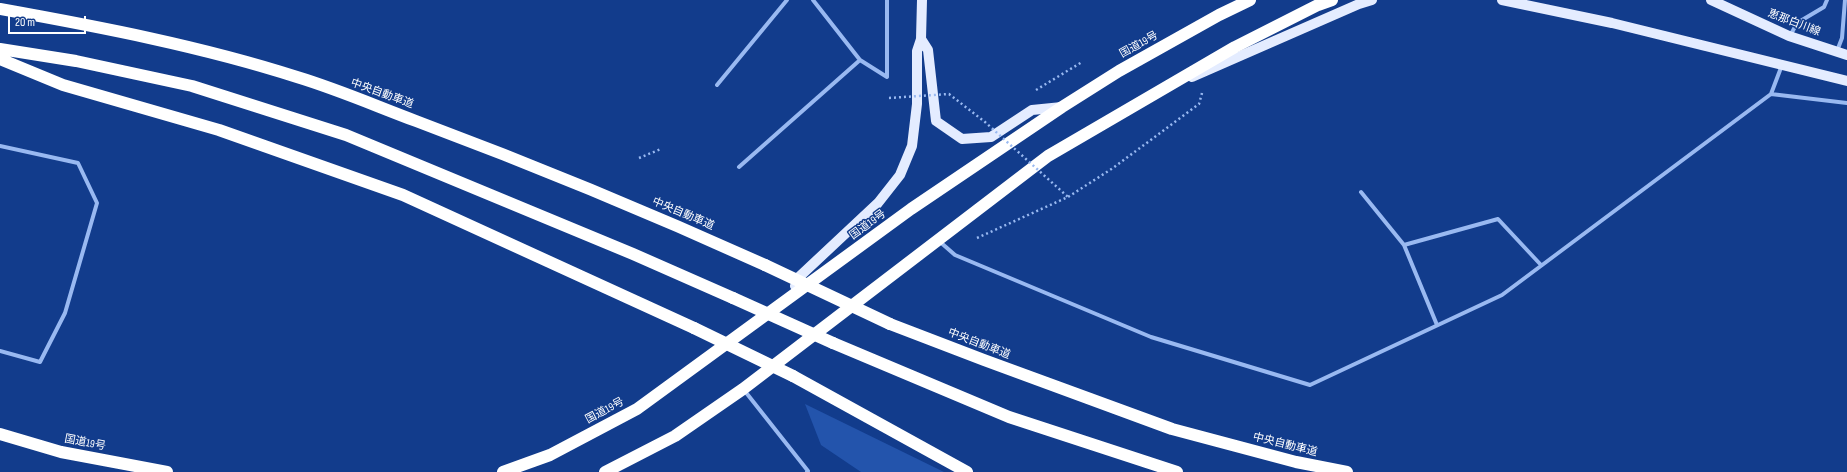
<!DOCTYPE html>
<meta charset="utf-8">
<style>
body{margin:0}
#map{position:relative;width:1847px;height:472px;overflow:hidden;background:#123c8c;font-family:"Sofia Sans Condensed",sans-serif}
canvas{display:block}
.scale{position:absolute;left:8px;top:16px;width:78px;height:18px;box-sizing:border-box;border:2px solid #fff;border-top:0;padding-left:5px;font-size:12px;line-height:14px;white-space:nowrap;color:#fff;-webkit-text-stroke:3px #123c8c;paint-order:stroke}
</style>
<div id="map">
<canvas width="1847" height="472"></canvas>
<div class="scale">20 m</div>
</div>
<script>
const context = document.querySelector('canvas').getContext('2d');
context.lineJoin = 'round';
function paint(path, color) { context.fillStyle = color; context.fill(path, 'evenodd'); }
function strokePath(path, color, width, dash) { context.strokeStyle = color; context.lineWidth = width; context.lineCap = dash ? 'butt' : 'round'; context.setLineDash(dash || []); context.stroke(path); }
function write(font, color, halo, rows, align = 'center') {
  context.font = font + ' "Sofia Sans Condensed","Noto Sans JP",sans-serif'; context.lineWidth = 3; context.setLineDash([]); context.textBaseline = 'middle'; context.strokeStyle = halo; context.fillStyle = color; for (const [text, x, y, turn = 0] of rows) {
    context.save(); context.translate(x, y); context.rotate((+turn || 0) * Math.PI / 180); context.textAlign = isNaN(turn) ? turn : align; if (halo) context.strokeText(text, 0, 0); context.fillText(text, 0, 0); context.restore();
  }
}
const green = new Path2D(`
 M805,404L944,472H861L821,445Z`);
const path = new Path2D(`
 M1036,90L1082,62
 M639,158L661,149
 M977,238L1068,197L1113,168L1199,104L1202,93`);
const street = new Path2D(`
 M813,0L860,60L887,77V0
 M1790,36L1797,23L1824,7L1827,0
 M1837,51L1842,38L1845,0
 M717,85L787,0
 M1771,94L1847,103
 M0,146L78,163L97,203L65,313L40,362L0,351
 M739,167L860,60
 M1361,192L1404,245L1437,325
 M939,241L955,255L1151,337L1310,385L1502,295L1771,94L1782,65
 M1404,245L1498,219L1541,265
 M744,390L808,471L807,472`);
const primary = new Path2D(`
 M1502,0L1612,23L1847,81
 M1711,0L1789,36L1847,55
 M921,39L928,50L936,121L962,139L991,137L1032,110L1062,107
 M1192,77L1359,4L1372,0
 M795,286L799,277L878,203L900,175L912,146L917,104V51L921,39L922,0`);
const highway = new Path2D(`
 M0,9C100,27 200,46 297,77C337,89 376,106 416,121C534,165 650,213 765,265
 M0,49L76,61L192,86L346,135L633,254L733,298
 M0,59L63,85L219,130L403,195L694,328
 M890,324L984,360L1172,429L1296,462L1347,472
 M833,343L1009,417L1177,472
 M793,376L967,472
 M0,434L61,452L167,472
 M503,472L550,455L637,409L911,209L1062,107L1119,71L1219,15L1250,0
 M605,472L675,436L743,389L1048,156L1235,47L1318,5L1332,0`);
const pathBridge = new Path2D(`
 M889,98L949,94L985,122L1068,197`);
const highwayBridge = new Path2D(`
 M765,265L890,324
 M733,298L833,343
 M694,328L793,376`);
const streetNames = [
 ["恵那白川線",1794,23,21],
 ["国道19号",1139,45,-29],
 ["中央自動車道",382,94,20],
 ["中央自動車道",683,214,23],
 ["国道19号",868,225,-36],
 ["中央自動車道",979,344,21],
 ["国道19号",605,411,-28],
 ["国道19号",85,443,11],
 ["中央自動車道",1285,445,14]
];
paint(green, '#2354ac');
strokePath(path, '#99b9f1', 2.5, [2, 3]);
strokePath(street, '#99b9f1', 4);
strokePath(primary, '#e4ecff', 10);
strokePath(highway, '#fff', 12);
strokePath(pathBridge, '#99b9f1', 2.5, [2, 3]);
strokePath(highwayBridge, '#fff', 12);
write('11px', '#fff', '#123c8c', streetNames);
</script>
